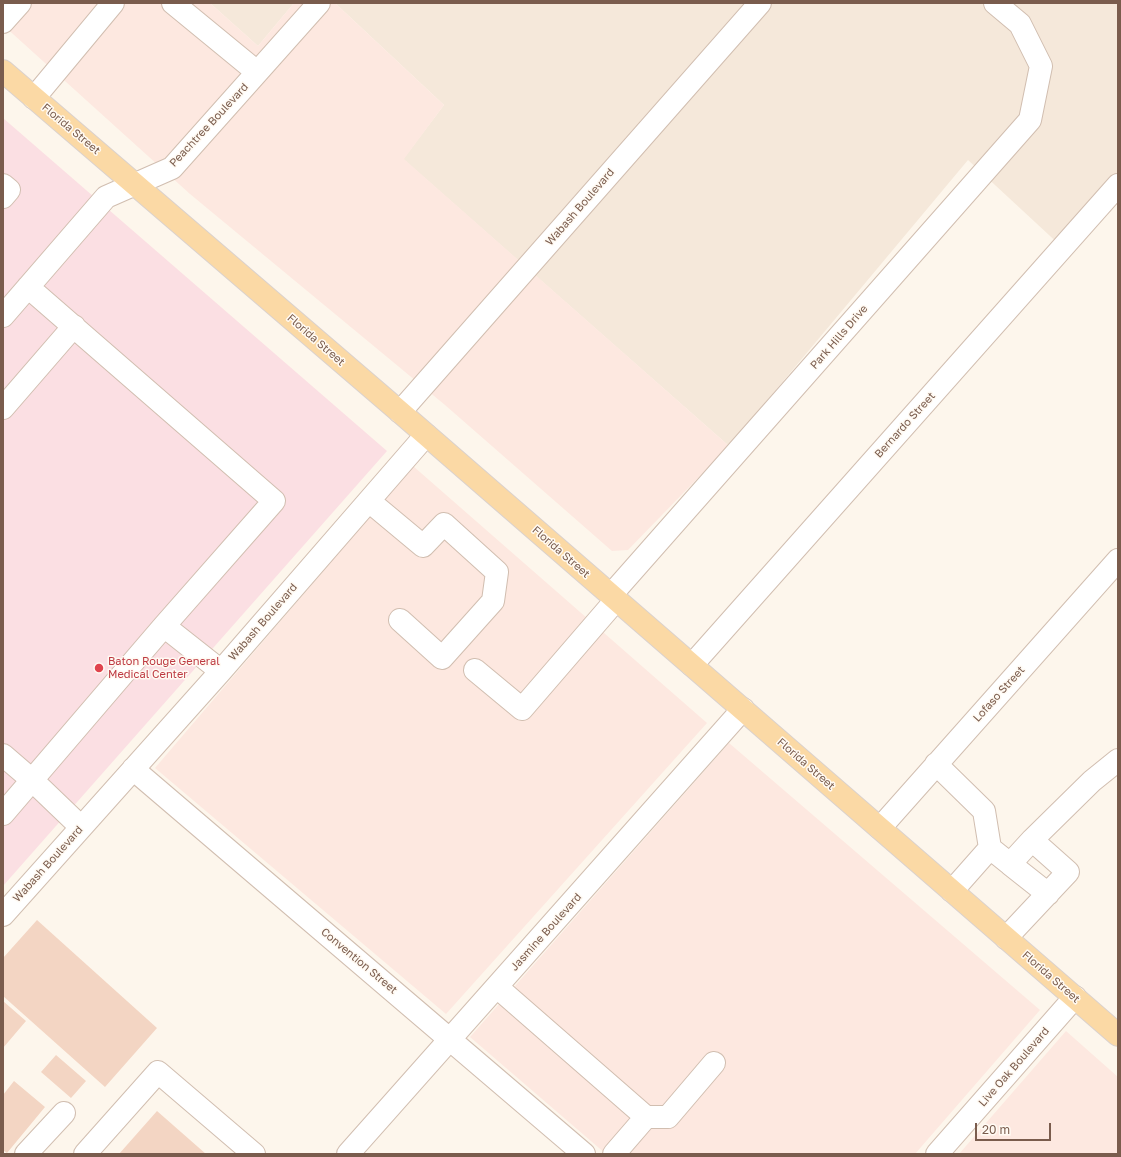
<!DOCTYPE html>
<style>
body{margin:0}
#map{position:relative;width:1121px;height:1157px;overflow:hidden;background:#fdf6ec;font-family:"Golos Text",sans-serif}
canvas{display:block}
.frame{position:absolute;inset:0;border:4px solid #7a5c4d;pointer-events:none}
.scale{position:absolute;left:975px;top:1123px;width:76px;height:18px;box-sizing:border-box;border:2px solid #7a5c4d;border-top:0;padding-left:5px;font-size:12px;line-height:14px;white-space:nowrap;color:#7a5c4d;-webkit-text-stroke:3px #fffaf3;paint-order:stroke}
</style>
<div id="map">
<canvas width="1121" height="1157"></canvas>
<div class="frame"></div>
<div class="scale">20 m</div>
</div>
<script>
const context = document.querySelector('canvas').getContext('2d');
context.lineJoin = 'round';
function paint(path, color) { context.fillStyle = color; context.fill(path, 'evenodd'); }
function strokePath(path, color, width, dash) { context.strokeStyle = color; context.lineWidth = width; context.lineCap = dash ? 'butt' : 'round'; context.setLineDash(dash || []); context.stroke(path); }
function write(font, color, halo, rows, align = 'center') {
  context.font = font + ' "Golos Text",sans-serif'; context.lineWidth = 3; context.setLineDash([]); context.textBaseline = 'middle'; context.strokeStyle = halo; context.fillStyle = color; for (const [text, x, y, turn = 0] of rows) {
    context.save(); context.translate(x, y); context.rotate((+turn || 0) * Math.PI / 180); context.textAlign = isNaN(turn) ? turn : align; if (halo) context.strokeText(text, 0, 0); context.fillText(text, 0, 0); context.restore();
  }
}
const residential = new Path2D(`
 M210,3H294L258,46Z
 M335,3H1118V185L1063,248L968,160L729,446L403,159L444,105Z`);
const commercial = new Path2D(`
 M3,3H210L258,46L294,3H335L444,105L404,159L729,446L628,550L612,551L445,405L190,194L3,25Z
 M413,466L707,723L446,1014L155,768Z
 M729,743L1040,1010L915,1154H606L470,1037Z
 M1066,1031L1118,1077V1154H959Z`);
const medical = new Path2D(`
 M3,118L387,451L3,886Z`);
const building = new Path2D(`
 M37,920L157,1028L105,1087L3,996V958Z
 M3,1001L26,1021L3,1048Z
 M56,1055L86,1081L71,1098L41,1072Z
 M14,1081L45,1107L7,1153L3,1150V1095Z
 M157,1111L206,1154H119Z`);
const minor = new Path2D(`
 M173,3L257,72
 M3,22L20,3
 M34,98L113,3
 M3,185L9,190L3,197
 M3,316L106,197L172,168L319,3
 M3,408L74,326
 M400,412L760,3
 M369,501L423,546L444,524L497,572L493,601L442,658L400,620
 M611,595L1030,120L1041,66L1020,24L995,3
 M164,626L221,671
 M692,665L1118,185
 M475,670L522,709L616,600
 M3,755L32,780L81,827
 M936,764L984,811L990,848
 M133,769L584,1154
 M3,814L164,626L274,501L28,287
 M880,828L1118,560
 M1032,840L1010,864L1048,894
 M952,891L990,848L1010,864
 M3,915L221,671L426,435
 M1006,938L1068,872L1032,840L1092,781L1118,760
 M497,987L646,1117L614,1154
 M646,1117H668L714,1063
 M26,1154L64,1113
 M85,1154L158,1072L254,1154
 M348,1154L743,709
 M937,1154L1075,997`);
const major = new Path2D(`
 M3,71L400,412L1118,1035`);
const markers = [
 [99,668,5,"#e0444e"]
];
const streetNames = [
 ["Peachtree Boulevard",209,125,-47],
 ["Florida Street",71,129,40],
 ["Wabash Boulevard",580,207,-49],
 ["Park Hills Drive",839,337,-49],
 ["Florida Street",316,340,41],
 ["Bernardo Street",905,425,-48],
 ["Florida Street",561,552,41],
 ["Wabash Boulevard",263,622,-49],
 ["Lofaso Street",999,694,-48],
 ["Florida Street",806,764,41],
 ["Wabash Boulevard",48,864,-48],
 ["Jasmine Boulevard",546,932,-48],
 ["Convention Street",359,961,40],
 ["Florida Street",1051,977,41],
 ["Live Oak Boulevard",1014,1067,-49]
];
const healthNames = [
 ["Baton Rouge General",108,662],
 ["Medical Center",108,675]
];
paint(residential, '#f5e8da');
paint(commercial, '#fde8e0');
paint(medical, '#fbdfe3');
paint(building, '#f3d5c3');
strokePath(minor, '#d1beb0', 24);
strokePath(major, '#dad1cd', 24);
strokePath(minor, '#fff', 22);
strokePath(major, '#fbd9a5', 22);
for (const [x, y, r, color] of markers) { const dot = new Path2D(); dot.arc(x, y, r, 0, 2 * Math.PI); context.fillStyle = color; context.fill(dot); strokePath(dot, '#fffaf3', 1.5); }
write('11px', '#7a5c4d', '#fffaf3', streetNames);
write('11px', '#be3a42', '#fffaf3', healthNames, 'left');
</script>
